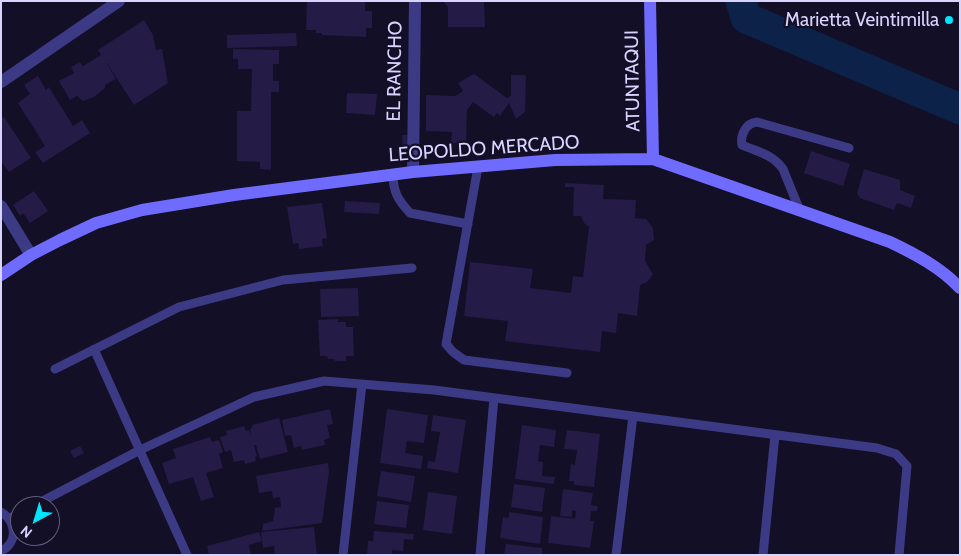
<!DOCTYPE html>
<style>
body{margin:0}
#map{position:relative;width:961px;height:556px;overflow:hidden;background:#130f26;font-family:Cabin,sans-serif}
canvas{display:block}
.frame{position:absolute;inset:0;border:2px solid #d9d4ff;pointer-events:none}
.north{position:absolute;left:10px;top:496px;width:50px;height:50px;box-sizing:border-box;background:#130f26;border:1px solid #625e7d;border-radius:50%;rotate:219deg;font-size:14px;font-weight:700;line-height:20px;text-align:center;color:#d9d4ff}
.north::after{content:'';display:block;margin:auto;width:18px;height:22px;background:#00e5ff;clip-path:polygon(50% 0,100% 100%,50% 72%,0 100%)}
</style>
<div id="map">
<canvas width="961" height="556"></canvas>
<div class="frame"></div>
<div class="north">N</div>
</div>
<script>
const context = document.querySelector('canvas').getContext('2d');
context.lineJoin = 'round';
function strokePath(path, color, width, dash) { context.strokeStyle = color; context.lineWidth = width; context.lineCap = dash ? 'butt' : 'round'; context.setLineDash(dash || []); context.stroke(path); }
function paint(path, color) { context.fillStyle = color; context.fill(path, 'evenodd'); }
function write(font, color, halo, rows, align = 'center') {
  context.font = font + ' Cabin,sans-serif'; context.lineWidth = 4.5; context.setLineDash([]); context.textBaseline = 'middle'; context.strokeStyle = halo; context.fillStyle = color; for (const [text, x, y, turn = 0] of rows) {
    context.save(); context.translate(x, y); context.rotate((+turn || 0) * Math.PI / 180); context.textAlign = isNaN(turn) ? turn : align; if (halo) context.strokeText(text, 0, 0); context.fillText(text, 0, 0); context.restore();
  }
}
const river = new Path2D(`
 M741,1L746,18L960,109`);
const building = new Path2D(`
 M307,1H365V11H372V28H366V37L322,35V33H316V30H306Z
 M443,1H484L485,27H448V7Z
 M144,20L153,35L156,50L162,49L168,83L134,105L105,60L116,79L105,85V88L94,97L83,101L77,96L70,100L59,81L74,73L71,67L80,62L83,66L101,55L98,50Z
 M296,33L297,46L227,48V35Z
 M233,49L279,50V64H273V81H279V92H271V170L260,169V162L237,161V111H251L252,69H238V59H233Z
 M474,74L507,98L511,96V75H526L525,112L516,119L509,103L500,116L497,113L494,117L473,102L467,110L466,143H451L452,132L426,131V95L455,96L463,91L458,83Z
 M38,76L46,90L49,87L73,126L82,120L90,133L43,163L35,152L45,146L18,103L30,94L24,85Z
 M347,93L377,94L375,115L346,113Z
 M4,117L31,158L9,172L1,161V118Z
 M402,135H411L412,151H403Z
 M811,151L850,164L843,186L804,173Z
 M864,169L900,180V190L915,196L911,208L897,203L894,210L860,198L857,193Z
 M565,183L604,185L603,199L636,200L635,218L646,219L653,228L654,240L646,245L645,261L653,274L647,282L640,285L637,316L618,313L616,333L602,331L600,352L505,341L508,321L464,316L470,262L533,269L530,288L571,293L573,276L583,277L589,227L584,223L581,216H573L574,187H565Z
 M34,191L48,211L30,223L23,213L20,216L13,205Z
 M345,201L380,203L379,214L344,212Z
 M322,203L327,238L322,239L323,246L299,249L298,243L293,244L287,207Z
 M358,288L359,316L321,317L320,289Z
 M338,319V322H346V327H353L354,356H346V361H335V359H328L327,356H320L318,320Z
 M330,409L333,424L327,425L330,438L324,440L325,445L302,450L301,446L294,448L291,435L285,436L282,420Z
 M387,409L428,415L424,443L407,441L405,453L423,456L421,469L380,463Z
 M433,415L466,420L458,473L427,468L428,461L435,462L440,432L431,431Z
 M279,418L288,452L260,459L256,445H254L257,456L255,457L256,461L245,464L244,460L234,462L231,450L225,452L220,437L227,435L226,431L244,426L246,431L249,430L251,436L250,429L252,428V425Z
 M522,425L556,430L554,447L540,445L538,461L543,462L542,476L555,477L554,484L515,479Z
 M567,430L600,434L594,487L574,485V481H569L571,464L575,465L577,450L564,449Z
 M210,437L212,442L219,440L223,452L219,454L223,468L206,473L214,497L201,501L193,477L169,484L162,463L176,458L173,449Z
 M80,446L84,453L74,458L70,451Z
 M328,463L329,472L322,523L262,531L263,524L273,521L275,508L281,507L280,497L273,498L272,491L259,493L256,476Z
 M381,471L415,476L411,502L377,496Z
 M514,484L545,488L542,512L511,507Z
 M563,489L593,493L591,505L598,506L597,511H591L590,521H594L590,548L548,543L551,516L575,519L576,511L572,510V517L560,516Z
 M428,492L457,496L452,534L423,530Z
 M377,501L409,505L406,528L374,524Z
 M509,512L543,517L540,544L500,538L503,517L509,518Z
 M314,527L317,555H275L274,546L263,548L261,532Z
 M374,531L414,534L413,540L404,539L403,551L392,550V555H367L368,541H373Z
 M259,532L262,541L249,545L251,555H209L207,546Z
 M506,544L542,548V555H504Z`);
const lane = new Path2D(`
 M478,167L446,344L453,352L464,360L567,373
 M393,174C393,192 398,200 410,213L468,224
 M800,211L783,169C772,154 758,152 742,145C740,135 746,123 757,122L849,148
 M94,349L187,555
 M55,369L179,307L283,280L412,268
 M33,506L140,450L254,397L324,381L434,390L877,448L896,454L907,466L899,555
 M1,512C16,521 19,542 1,551
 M10,518L20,513
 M343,555L362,384
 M480,555L494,398
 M616,555L633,416
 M763,555L775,435`);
const street = new Path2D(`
 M1,82L119,1
 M413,172L415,1
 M1,206L31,255`);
const secondary = new Path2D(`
 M650,1L653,159
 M1,275L31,255L60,240L96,223L142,210L234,195L413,172L555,160L653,159L890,242C915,254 940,267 960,288`);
const markers = [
 [949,20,5,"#00e5ff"]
];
const poiNames = [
 ["Marietta Veintimilla",939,20]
];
const streetNames = [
 ["EL RANCHO",395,71,-89],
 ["ATUNTAQUI",633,81,-91],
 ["LEOPOLDO MERCADO",484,149,-4]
];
strokePath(river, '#0c2248', 31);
paint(building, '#241b47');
strokePath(lane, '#3d3a85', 9);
strokePath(street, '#3d3a85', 12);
strokePath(secondary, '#6f6bff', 12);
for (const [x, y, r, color] of markers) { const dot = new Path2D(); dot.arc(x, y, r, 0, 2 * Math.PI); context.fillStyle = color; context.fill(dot); strokePath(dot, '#130f26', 2); }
write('19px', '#d9d4ff', '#130f26', poiNames, 'right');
write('19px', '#d9d4ff', '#130f26', streetNames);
</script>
